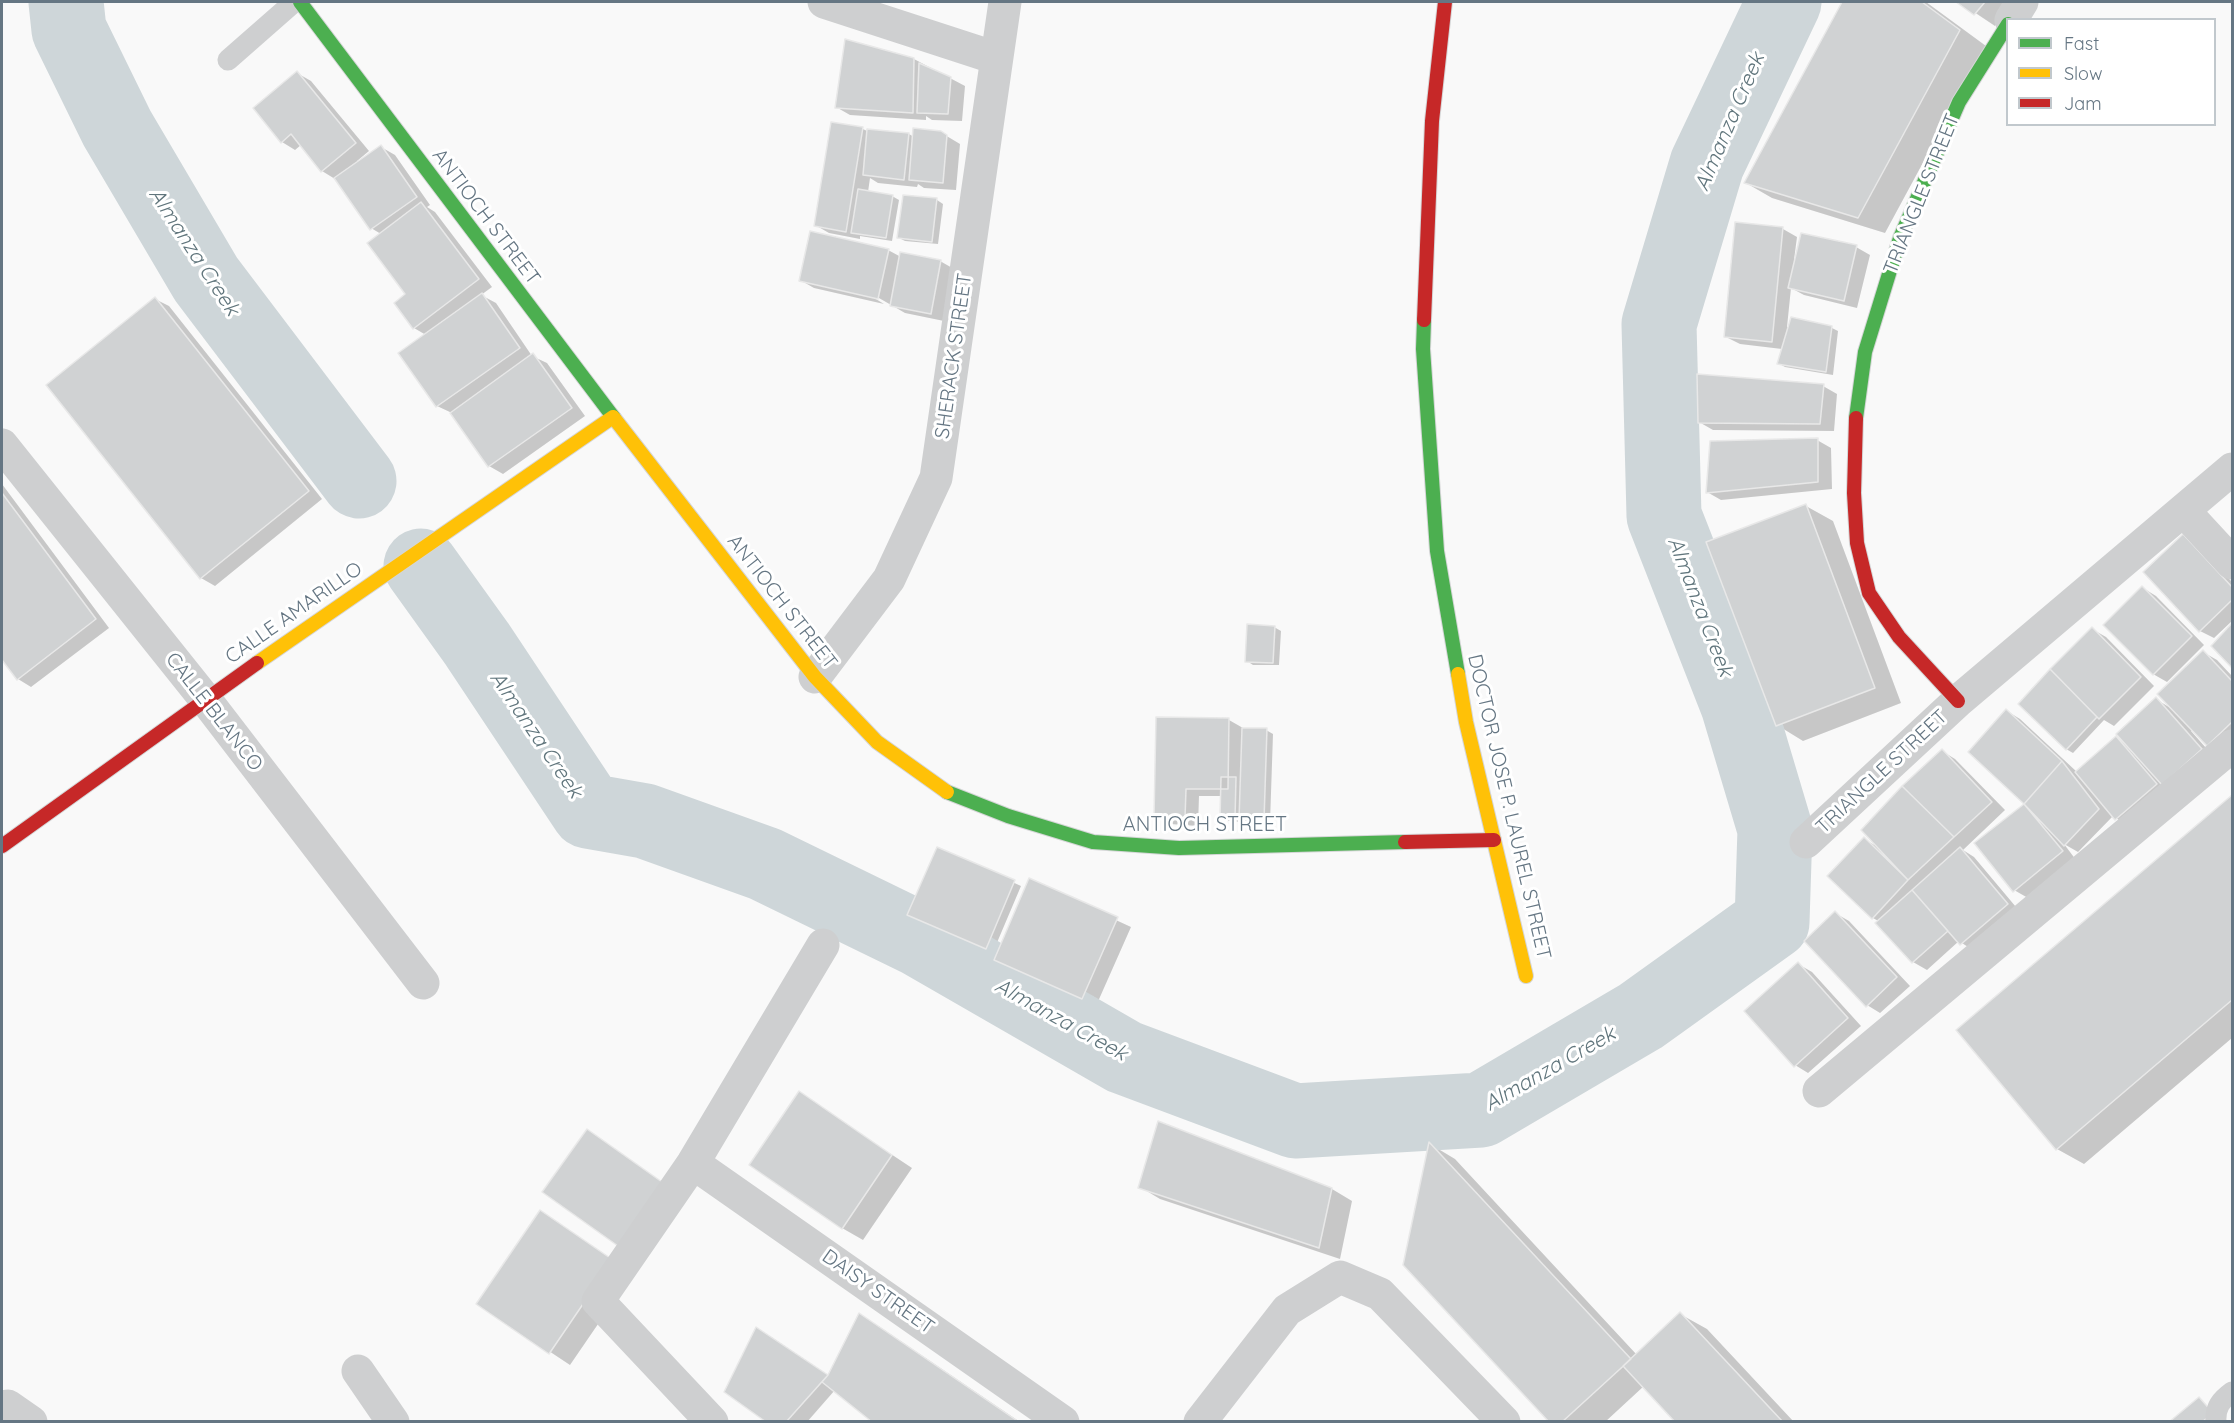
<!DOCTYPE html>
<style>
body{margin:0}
#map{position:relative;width:2234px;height:1423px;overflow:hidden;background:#f9f9f9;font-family:Quicksand,sans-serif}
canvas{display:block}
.frame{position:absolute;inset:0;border:3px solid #657683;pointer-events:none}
.legend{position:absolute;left:2006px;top:18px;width:210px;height:108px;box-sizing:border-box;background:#fff;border:2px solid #c1c8cd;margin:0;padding:8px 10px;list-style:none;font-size:18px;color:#657683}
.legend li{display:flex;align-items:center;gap:12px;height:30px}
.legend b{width:30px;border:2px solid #c1c8cd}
</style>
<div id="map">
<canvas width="2234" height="1423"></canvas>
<div class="frame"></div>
<ul class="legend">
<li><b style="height:8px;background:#4caf50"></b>Fast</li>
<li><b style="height:8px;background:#ffc107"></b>Slow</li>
<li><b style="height:8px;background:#c62828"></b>Jam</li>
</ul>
</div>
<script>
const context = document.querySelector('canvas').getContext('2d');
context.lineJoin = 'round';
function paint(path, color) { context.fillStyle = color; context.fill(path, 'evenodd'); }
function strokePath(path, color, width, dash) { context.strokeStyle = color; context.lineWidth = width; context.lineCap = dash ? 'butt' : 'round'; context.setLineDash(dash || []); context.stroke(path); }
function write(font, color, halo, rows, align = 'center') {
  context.font = font + ' Quicksand,sans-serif'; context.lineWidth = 6; context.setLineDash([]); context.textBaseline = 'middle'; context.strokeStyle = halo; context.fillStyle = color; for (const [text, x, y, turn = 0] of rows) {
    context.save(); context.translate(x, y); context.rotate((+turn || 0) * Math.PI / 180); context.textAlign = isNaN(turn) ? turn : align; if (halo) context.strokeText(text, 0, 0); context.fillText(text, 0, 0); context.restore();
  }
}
const shadow = new Path2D(`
 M1844,2H1926L1986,46L1885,233L1772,198L1746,183Z
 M1959,2H2014L1995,26Z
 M914,59L965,86L962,121L932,120L926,116V120L850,115L836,107Z
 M297,73L311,81L369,151L357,161L359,163L381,147L395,155L430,205L427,207L435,212L492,287L481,295L496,303L532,356L547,363L585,416L503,474L489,466L452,413L437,406L426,335L414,328L407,294L381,234L371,228L335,179L322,171L301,145L295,150L282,142Z
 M832,124L863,129L869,132L909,134L914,137L940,132L960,144L956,190L924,188L918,184L917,187L878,183L870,178L868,192L892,196L899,200L892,241L860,236V239L829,233L815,225Z
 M904,197L937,200L943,204L938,244L905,241L899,238Z
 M1737,224L1783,229L1797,237L1794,260L1856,247L1870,255L1857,308L1804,295L1791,288L1787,327L1832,328L1838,331L1833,375L1785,367L1778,363L1782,349L1740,344L1726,337Z
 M888,250L901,257L940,261L954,269L944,321L905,313L872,294L871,296L884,304L814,288L800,280Z
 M155,299L169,306L322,499L215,586L201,578Z
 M1823,386L1837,394L1834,431L1713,430L1699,422Z
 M1817,440L1831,448L1832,489L1721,500L1707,492Z
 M2,484L109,628L31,687L18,679L2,657Z
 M1806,506L1833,521L1901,703L1803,741L1777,725Z
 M2196,544L2232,582V621L2214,638L2200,631Z
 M2143,588L2156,596L2204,645L2167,682L2153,674Z
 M2232,626V666L2213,646Z
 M1274,627L1281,631L1279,665H1253L1247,661Z
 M2092,629L2106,637L2154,686L2114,726L2104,720L2073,753L2066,749L2020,704Z
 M2203,652L2217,660L2232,676V743L2222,753L2193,729L2191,731L2214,757L2129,827L2113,816L2078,852L2064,844L2076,860L2028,898L2014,890L1977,844L2026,804L2007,711L2020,719L2077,772L2116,738L2127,744L2156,699L2172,709Z
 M1158,718L1229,720L1243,728V730H1266L1273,734L1270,823H1247L1241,819V822L1228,821L1222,817V796H1199L1198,826L1170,824L1156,817Z
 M1942,751L1955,759L2005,810L1963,850L1974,857L2021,913L1974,951L1959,941L1927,970L1913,962L1878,924L1880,922L1873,918L1829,876L1864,839L1878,847Z
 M2232,797V1038L2084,1164L2057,1149L1958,1030Z
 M938,848L1021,886L993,952L915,918Z
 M1029,880L1131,927L1096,1006L996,959Z
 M1835,913L1849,921L1910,986L1880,1013L1867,1005Z
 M1798,964L1812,972L1861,1026L1808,1073L1795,1065Z
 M799,1093L912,1168L863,1240L842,1228Z
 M1430,1144L1455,1159L1637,1355L1680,1314L1707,1329L1794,1422H1677L1644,1386L1605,1422H1551Z
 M1140,1187L1332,1189L1352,1201L1340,1259L1160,1199Z
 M541,1212L633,1273L570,1365L478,1304Z
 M860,1315L880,1327L1020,1422H874L835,1390L807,1422H769L770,1336L829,1376Z`);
const river = new Path2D(`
 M66,2L69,30L117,128L206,279L359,481
 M421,566L477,644L588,811L645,821L765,864L919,939L1124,1057L1295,1121L1481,1110L1641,1016L1772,922L1775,829L1738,705L1664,516L1659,324L1707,164L1784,2`);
const building = new Path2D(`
 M1842,2H1922L1960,30L1858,218L1744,183Z
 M1956,2H1985L1974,15Z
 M845,39L914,58L913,113L835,108Z
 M919,63L951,77L948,114L917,113Z
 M297,71L356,143L321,172L291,134L281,143L253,108Z
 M831,122L863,127L846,232L814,226Z
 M913,128L941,131L947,135L943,183L909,180Z
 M867,129L909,133L904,180L863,175Z
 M381,145L417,197L370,230L334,178Z
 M858,189L893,195L886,238L851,233Z
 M903,195L937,198L932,242L897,238Z
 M421,202L479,279L413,329L394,303L405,294L367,243Z
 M1735,222L1783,227L1772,342L1724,337Z
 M810,231L889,249L878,299L799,281Z
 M1801,233L1857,245L1844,301L1788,288Z
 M900,252L941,260L931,314L890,306Z
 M482,293L520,348L436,407L398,353Z
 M155,297L309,491L200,579L46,385Z
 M1791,317L1832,326L1826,372L1777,364Z
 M533,353L572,408L488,467L450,413Z
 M1697,374L1824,384L1820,424L1698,423Z
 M1818,438V482L1706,493L1710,441Z
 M2,493L96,619L17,680L2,660Z
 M1806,504L1875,688L1776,726L1706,542Z
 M2183,534L2232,587V600L2199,632L2143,572Z
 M2142,586L2192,636L2153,675L2103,625Z
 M2232,623V668L2211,646Z
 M1247,624L1275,626L1273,663L1245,662Z
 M2092,627L2141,677L2099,719L2050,669Z
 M2203,650L2232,681V722L2207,746L2157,694Z
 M2050,669L2097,717L2066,750L2018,704Z
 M2156,697L2202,749L2162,785L2116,734Z
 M2006,709L2062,761L2024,804L1968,752Z
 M1156,717L1229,718L1228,789H1186L1185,818L1154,817Z
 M1242,728H1267L1264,820H1239Z
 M2116,736L2157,784L2115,820L2075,772Z
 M1942,749L1992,802L1954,837L1902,786Z
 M2062,761L2099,809L2064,846L2024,804Z
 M1221,777H1236L1235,819L1220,818Z
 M1902,786L1954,837L1908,880L1861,830Z
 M2232,795V1000L2056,1150L1956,1030Z
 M2024,804L2063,851L2013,892L1974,843Z
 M1864,837L1908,880L1872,919L1827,876Z
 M937,847L1015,880L986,949L907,915Z
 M1960,847L2008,904L1960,945L1912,890Z
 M1029,878L1118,917L1082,999L994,960Z
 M1912,890L1948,931L1912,963L1875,923Z
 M1835,911L1897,977L1866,1007L1804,941Z
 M1798,962L1848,1018L1794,1067L1744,1011Z
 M799,1091L892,1155L842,1229L749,1165Z
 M1158,1121L1332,1188L1319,1248L1138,1188Z
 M587,1129L662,1182L618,1246L542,1192Z
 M1429,1142L1631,1359L1562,1422H1549L1403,1265Z
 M540,1210L613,1260L549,1354L476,1304Z
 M1680,1312L1783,1422H1675L1623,1366Z
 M859,1313L1019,1422H872L822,1382L828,1375Z
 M756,1327L828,1375L786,1422H766L724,1392Z
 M2199,1397L2213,1413L2202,1422H2169Z`);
const lane = new Path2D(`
 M228,60L294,2
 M2216,1422C2215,1407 2221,1400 2232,1392`);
const street = new Path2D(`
 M824,2L996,58
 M2011,20L2022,2
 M2,445L205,699L423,983
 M2184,511L2232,563
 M815,677L889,579L936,478L1005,2
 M1806,842L1958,701L2232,469
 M1819,1091L2232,746
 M693,1163L1063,1422
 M358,1371L393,1422
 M2,1407L8,1406L31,1422
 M712,1422L598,1301L693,1163L823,945
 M1200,1422L1287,1310L1340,1277L1380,1294L1504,1422`);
const fast = new Path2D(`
 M300,2L614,418
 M1424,320L1423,349L1437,551L1458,674
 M1856,418L1865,352L1900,238L1959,102L2008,24
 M947,792L1008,816L1093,842L1179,848L1405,842`);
const slow = new Path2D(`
 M614,418L815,677L877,742L947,792
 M257,663L613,417
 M1458,674L1466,722L1526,976`);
const jam = new Path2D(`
 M1424,320L1432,121L1445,2
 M1856,418L1854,493L1857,543L1869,593L1899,637L1958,701
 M1405,842L1494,840
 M2,846L257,663`);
const streetNames = [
 ["TRIANGLE STREET",1922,194,-68],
 ["ANTIOCH STREET",486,217,53],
 ["SHERACK STREET",954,356,-82],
 ["ANTIOCH STREET",782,602,52],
 ["CALLE AMARILLO",294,613,-35],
 ["CALLE BLANCO",214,712,52],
 ["TRIANGLE STREET",1882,772,-43],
 ["DOCTOR JOSE P. LAUREL STREET",1509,807,77],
 ["ANTIOCH STREET",1205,825],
 ["DAISY STREET",878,1292,35]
];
const waterNames = [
 ["Almanza Creek",1730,122,-67],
 ["Almanza Creek",194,252,57],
 ["Almanza Creek",1700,607,69],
 ["Almanza Creek",536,735,56],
 ["Almanza Creek",1061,1020,29],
 ["Almanza Creek",1550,1069,-30]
];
paint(shadow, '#0003');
strokePath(river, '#ced6d9', 75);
paint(building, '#d0d2d3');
strokePath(building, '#e8e8e8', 1.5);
strokePath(fast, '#d5d6d7', 16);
strokePath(slow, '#d5d6d7', 16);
strokePath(jam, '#d5d6d7', 16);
strokePath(lane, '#cecfd0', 21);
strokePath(street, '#cecfd0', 33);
strokePath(fast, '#4caf50', 14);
strokePath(slow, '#ffc107', 14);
strokePath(jam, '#c62828', 14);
write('20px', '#657683', '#fff', streetNames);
write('italic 21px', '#60757c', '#fff', waterNames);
</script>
